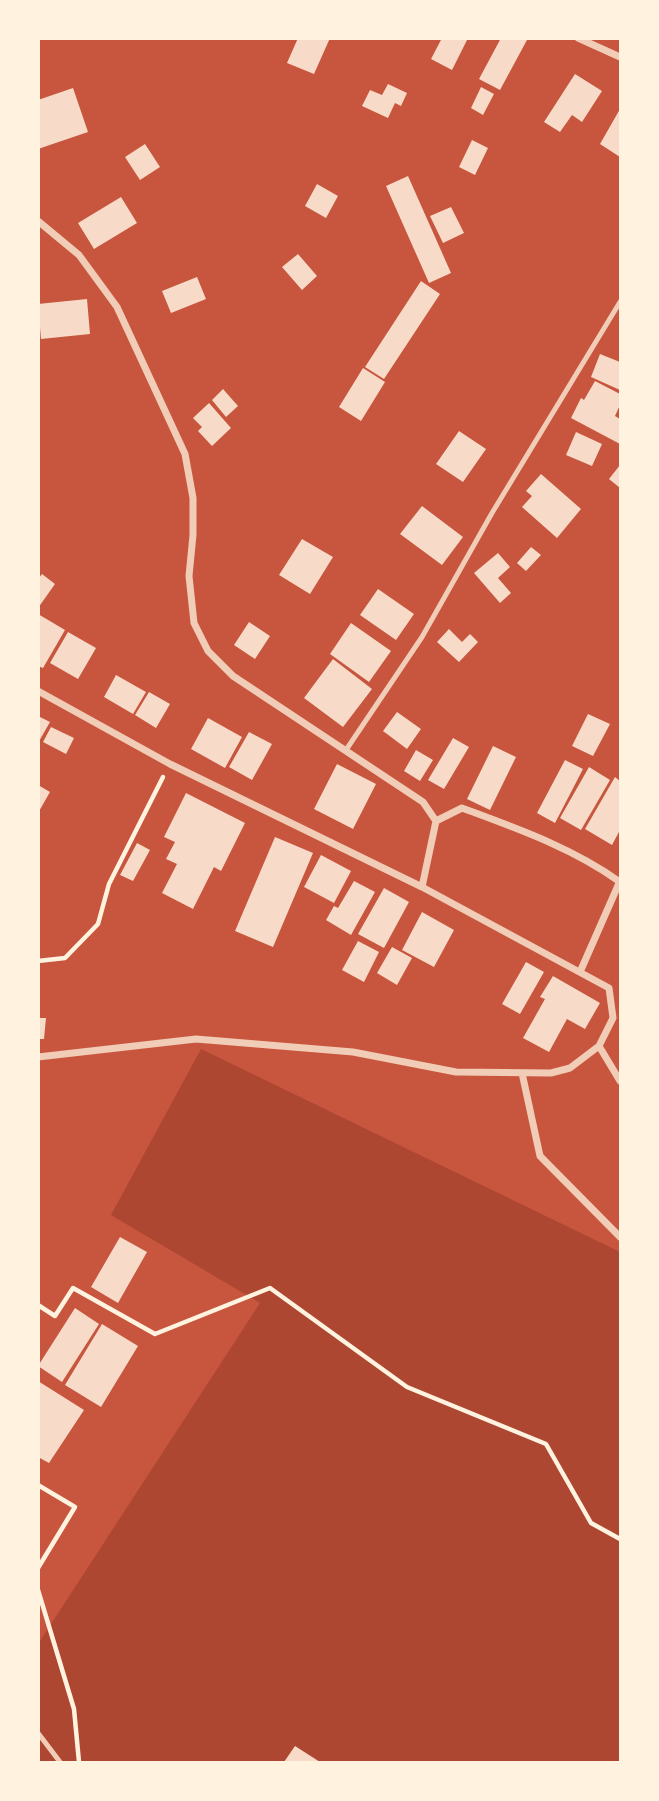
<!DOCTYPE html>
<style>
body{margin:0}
#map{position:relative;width:659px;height:1801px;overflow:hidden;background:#c8553d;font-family:"Sofia Sans Condensed",sans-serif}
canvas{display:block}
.frame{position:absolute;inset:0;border:40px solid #fff3e0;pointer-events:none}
</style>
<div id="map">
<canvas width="659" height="1801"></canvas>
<div class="frame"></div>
</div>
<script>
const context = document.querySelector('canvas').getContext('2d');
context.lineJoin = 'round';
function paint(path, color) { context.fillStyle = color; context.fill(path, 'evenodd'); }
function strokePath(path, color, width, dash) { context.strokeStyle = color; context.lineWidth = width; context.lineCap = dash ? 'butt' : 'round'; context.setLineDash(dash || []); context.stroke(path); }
const green = new Path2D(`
 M201,1049L620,1252V1762H39L38,1644L260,1303L111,1215Z`);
const building = new Path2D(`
 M298,38H330L314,74L287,63Z
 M442,38H468L452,70L431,59Z
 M501,38L527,40L500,90L479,79Z
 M575,74L602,91L582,122L572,115L560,132L544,122Z
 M388,84L407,93L401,106L395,103L388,118L362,106L370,90L382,95Z
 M481,87L494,94L483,115L471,108Z
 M73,88L88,132L38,149V100Z
 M620,109V157L600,144Z
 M472,140L488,148L475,175L459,167Z
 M145,144L160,167L140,180L125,157Z
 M408,176L451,273L429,283L386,186Z
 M317,184L338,196L326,218L305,206Z
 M121,197L137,223L94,249L78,223Z
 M451,207L464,233L443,243L430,216Z
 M298,254L317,276L302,290L282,267Z
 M197,277L206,299L171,313L162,291Z
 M421,281L440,294L384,379L365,367Z
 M87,299L90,334L41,339L38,304Z
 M600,354L620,362V390L591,377Z
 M363,368L385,382L361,421L339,407Z
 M595,381L620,394V405L615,416L620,419V444L571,418L581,398L584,400Z
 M223,389L238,406L226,417L212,400Z
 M209,403L231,428L212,446L198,431L202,427L193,418Z
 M459,431L486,449L463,482L436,464Z
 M576,432L602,444L592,466L566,455Z
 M620,465V488L609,479Z
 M541,474L581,509L557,538L522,507L532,496L526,491Z
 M422,506L463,537L442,565L400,534Z
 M302,539L333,557L310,594L279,575Z
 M531,547L541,555L526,571L517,563Z
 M498,553L510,567L498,578L511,593L500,603L474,573Z
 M42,574L55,584L38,608V579Z
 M378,589L414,614L396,640L360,615Z
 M38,614L65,630L43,668L38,666Z
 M249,622L270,636L255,659L234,645Z
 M351,623L391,651L369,682L330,654Z
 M449,629L462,642L470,634L478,642L459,662L437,642Z
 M68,632L96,648L78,679L50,663Z
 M333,659L372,689L343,727L304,698Z
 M116,675L146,692L133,714L104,697Z
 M149,692L170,704L156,728L135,715Z
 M397,712L421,729L407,749L383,731Z
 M588,714L610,724L593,756L572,746Z
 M38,716L50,722L38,743Z
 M208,718L242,737L225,768L191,749Z
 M51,727L74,738L66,754L43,742Z
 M249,732L272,744L252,780L229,767Z
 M453,738L469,747L444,789L428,780Z
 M493,746L516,757L490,810L467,799Z
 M416,750L433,760L420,781L404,771Z
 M565,760L583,769L555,823L537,813Z
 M337,764L376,784L353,829L314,809Z
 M589,767L610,780L581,830L560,818Z
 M615,777L620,781V830L612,845L585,829Z
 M38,785L50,792L38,813Z
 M186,793L245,823L221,871L214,867L193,909L162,893L177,864L166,859L175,842L164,837Z
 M275,837L313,853L273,947L235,931Z
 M137,843L150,850L133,881L120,875Z
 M321,855L351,871L334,903L304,887Z
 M354,881L375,892L351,935L326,920L334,906L338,908Z
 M384,888L409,902L384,948L358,934Z
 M422,912L454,930L434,967L402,950Z
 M358,941L379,952L364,982L342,970Z
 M392,947L412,958L397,985L377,973Z
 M526,962L544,972L520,1014L502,1004Z
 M553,976L600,1003L585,1029L567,1019L549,1052L523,1038L545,999L540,997Z
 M38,1018H46L44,1039H38Z
 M120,1237L147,1252L118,1303L91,1287Z
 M75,1308L99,1324L62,1382L38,1366Z
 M102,1324L138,1346L101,1407L65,1385Z
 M38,1381L84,1410L49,1463L38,1457Z
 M295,1746L320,1762H284Z`);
const path = new Path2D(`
 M38,961L65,958L98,924L109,884L163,777
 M38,1305L55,1316L73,1288L155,1334L270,1288L407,1387L546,1444L591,1523L620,1539
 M38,1485L75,1507L38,1568
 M38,1590L74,1709L79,1762`);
const service = new Path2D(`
 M346,750L422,637L492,513L620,302
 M38,1733L60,1762`);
const minor = new Path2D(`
 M578,38L620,57
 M38,221L79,255L117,307L185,454L193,498V535L189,576L194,623L208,651L233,676L423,802L436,821L422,887
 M38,691L170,764L422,887L609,988L613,1018L599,1046L620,1081
 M436,821L462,808C516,828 573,848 620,882
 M580,972L620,881
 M38,1057L196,1039L353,1052L456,1072L551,1073L570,1068L599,1046
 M522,1073L540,1156L620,1237`);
paint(green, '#ae4732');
paint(building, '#f7dbc8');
strokePath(path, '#fff3e0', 4.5);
strokePath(service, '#f1ccb7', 5);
strokePath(minor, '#f1ccb7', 7);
</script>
